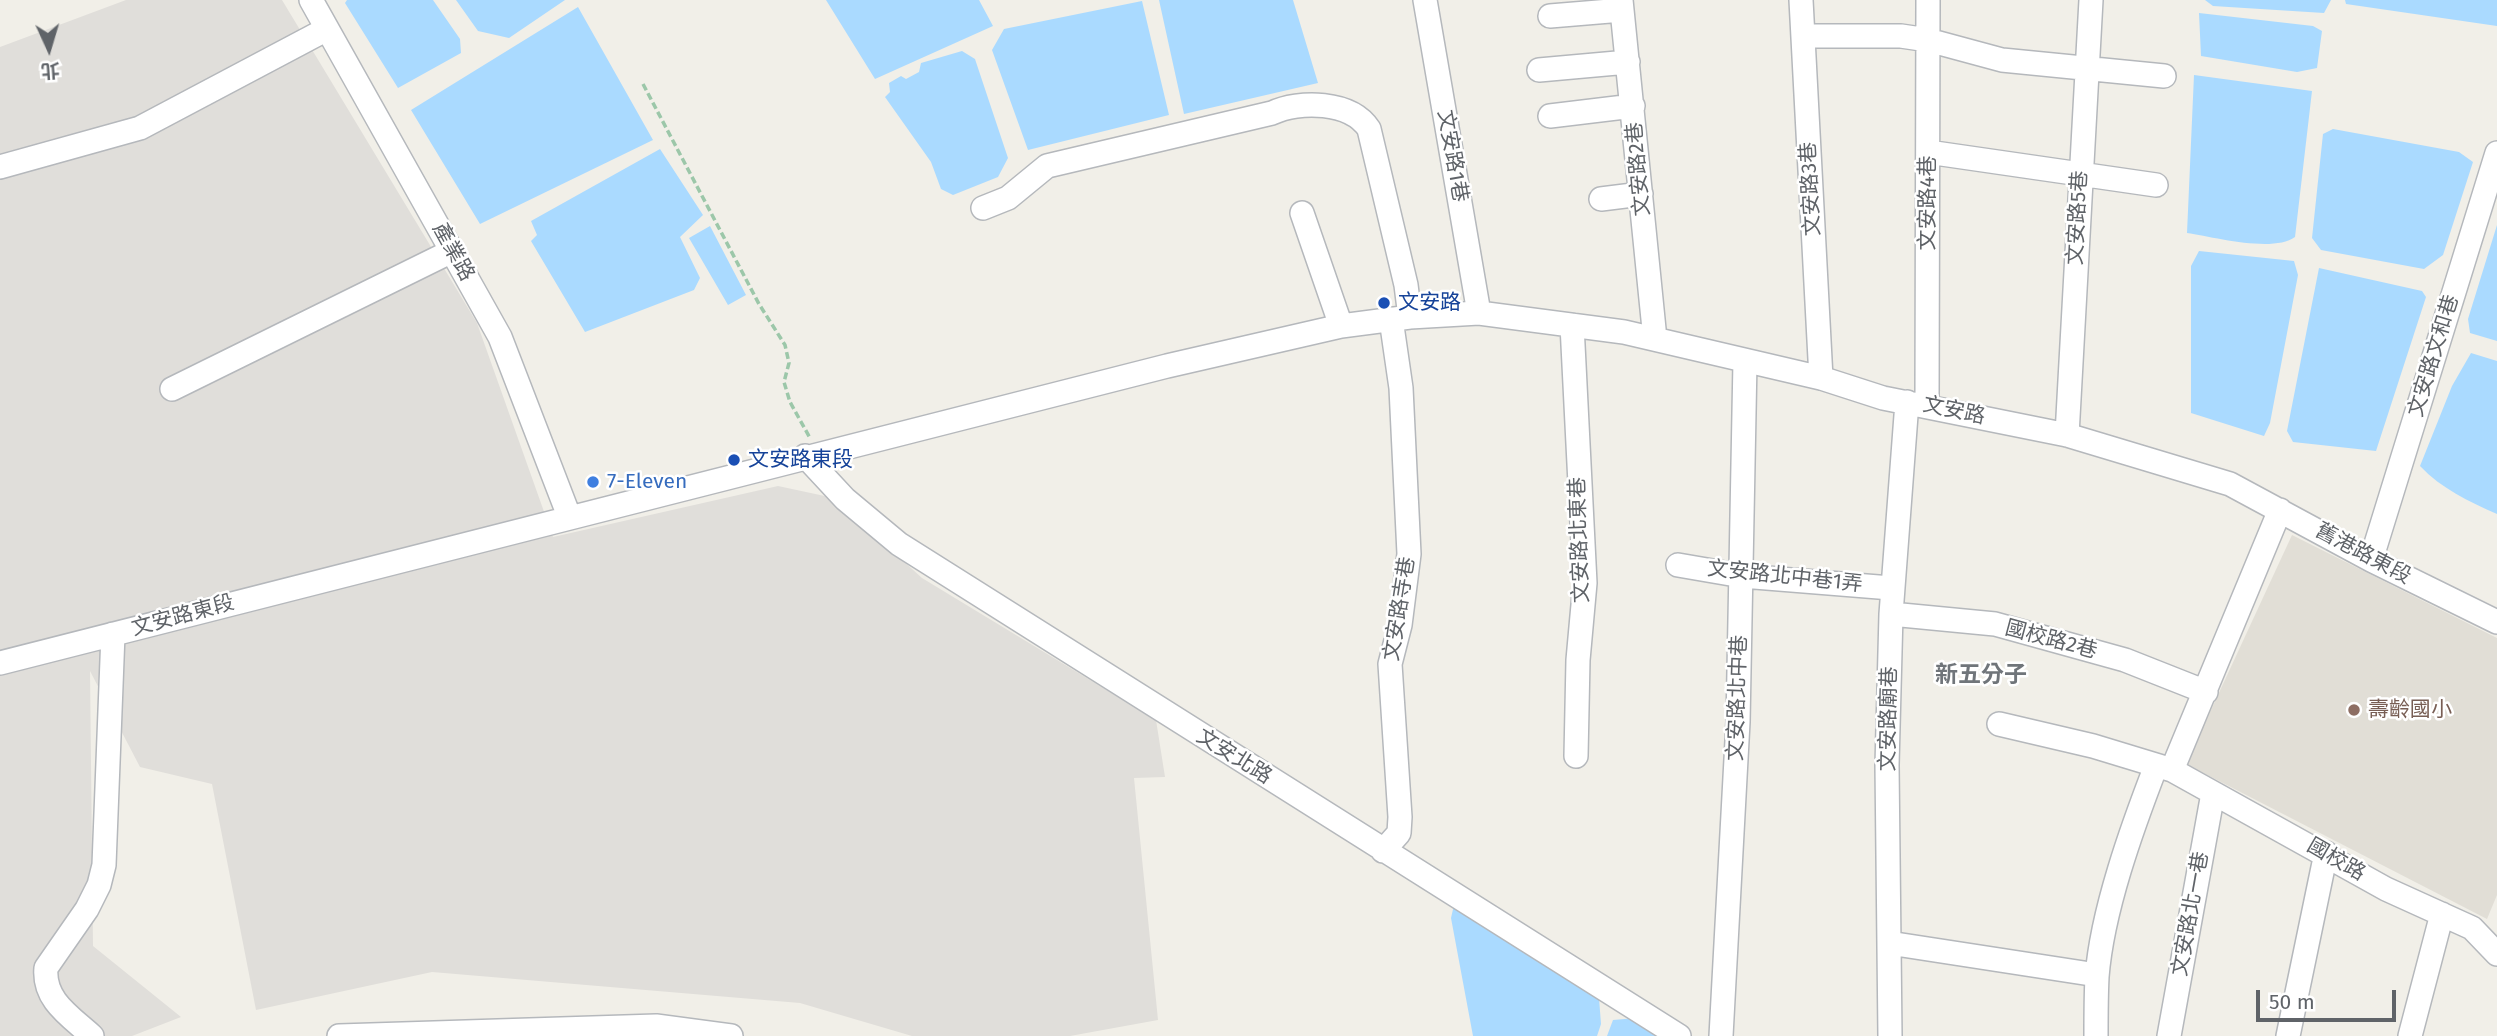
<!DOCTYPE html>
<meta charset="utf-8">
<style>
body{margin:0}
#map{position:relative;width:2497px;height:1036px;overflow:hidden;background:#f1efe8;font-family:"Fira Sans","Noto Sans TC",sans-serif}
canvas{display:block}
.north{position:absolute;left:14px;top:14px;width:70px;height:70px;-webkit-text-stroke:5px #fff;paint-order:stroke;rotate:176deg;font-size:19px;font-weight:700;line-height:28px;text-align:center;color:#5f6368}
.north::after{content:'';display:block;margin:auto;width:24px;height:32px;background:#5f6368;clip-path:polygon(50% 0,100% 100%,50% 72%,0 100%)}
.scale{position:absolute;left:2256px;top:990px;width:140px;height:32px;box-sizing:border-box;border:4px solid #5f6368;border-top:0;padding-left:9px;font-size:21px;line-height:24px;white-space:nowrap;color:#5f6368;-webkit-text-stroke:5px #fff;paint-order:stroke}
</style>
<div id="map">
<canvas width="2497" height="1036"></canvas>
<div class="north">北</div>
<div class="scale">50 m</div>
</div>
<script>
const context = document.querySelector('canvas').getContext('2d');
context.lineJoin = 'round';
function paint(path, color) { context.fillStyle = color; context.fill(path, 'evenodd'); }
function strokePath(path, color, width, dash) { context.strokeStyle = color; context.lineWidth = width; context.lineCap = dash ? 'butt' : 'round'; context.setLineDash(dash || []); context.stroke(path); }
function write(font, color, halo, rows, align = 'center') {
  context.font = font + ' "Fira Sans","Noto Sans TC",sans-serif'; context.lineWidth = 5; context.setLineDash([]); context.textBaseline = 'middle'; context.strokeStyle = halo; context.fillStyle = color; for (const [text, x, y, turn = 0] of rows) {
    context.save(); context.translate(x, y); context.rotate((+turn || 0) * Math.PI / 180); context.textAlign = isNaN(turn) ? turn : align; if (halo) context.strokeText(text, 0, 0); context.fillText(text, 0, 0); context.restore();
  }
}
const industrial = new Path2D(`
 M126,0H282L477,323L553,537L778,486L834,498L922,578L1156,720L1165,777L1134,778L1158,1020L1070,1036H912L800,1003L432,972L256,1010L212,784L140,767L90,671L93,946L181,1017L132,1036H0V47Z`);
const education = new Path2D(`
 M2292,535L2497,638V895L2487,919L2186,764Z`);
const water = new Path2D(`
 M347,0H433L460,39L461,53L398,88L345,3Z
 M456,0H565L509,38L478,31Z
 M826,0H979L993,26L875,79Z
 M1159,0H1293L1318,83L1184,114Z
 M2205,0H2331L2324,13L2213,6Z
 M2345,0H2497V26L2346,4Z
 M1142,1L1169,115L1028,150L992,50L1004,29Z
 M578,7L653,140L480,224L411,110Z
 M2199,13L2313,26L2322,31L2317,68L2297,72L2201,56Z
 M962,51L975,59L1008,158L998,177L953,195L941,189L931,162L885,97L890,92L889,83L901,76L906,79L919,72L921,63Z
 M2194,75L2312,91L2295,237C2273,253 2214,237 2187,233Z
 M2333,129L2459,152L2473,162L2443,255L2424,269L2321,250L2312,238L2323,134Z
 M660,149L703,215L680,237L700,278L694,290L585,332L531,241L537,235L531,221Z
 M2497,225V341L2470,333L2468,319Z
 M710,226L746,295L728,305L689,238Z
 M2199,251L2294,261L2298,275L2270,423L2264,436L2191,413V266Z
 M2319,268L2422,291L2426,297L2376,451L2293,442L2287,431Z
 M2471,353L2497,361V514C2468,501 2442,489 2420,466L2452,386Z
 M1454,905L1599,998L1601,1024L1597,1036H1473L1451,918Z
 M1636,1018L1663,1036H1607L1613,1020Z`);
const path = new Path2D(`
 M643,84L759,304L785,345L789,363L784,382L790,402L810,438`);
const minor = new Path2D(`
 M311,0L500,337L569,516
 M1425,0L1479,313
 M1621,0L1655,339
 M1801,0L1821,378
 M1550,16L1622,10
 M1804,36H1901L1928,40L2002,60L2164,76
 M1539,70L1628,62
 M1550,116L1633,106
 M1928,152L2156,185
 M0,167L140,128L327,29
 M1601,199L1641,194
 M983,208L1008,198L1047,166L1272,113C1299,100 1351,101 1369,129L1406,285L1410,317
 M1302,213L1341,326
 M1572,325L1585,583L1578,660L1576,756
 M172,389L452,251
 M1927,405L1928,0
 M2067,435L2091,0
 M805,456L845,499L899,544L1679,1036
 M2371,560L2497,153
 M1678,565L1742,576L1891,588
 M1891,614L1995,624L2125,660L2206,692
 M0,663L1167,366L1341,326L1410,317L1479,313L1624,332L1821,378L1883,398L2067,435L2230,484L2371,560L2497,622
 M1999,724L2093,746L2172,770L2386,889L2472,928L2497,954
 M2172,770L2280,510
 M1383,851L1399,833L1400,817L1390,664L1400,625L1409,554L1401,388L1391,319
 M1889,943L2097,975
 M92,1036C70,1016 43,1000 46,968L87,909L99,885L104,865L113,634
 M339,1036L656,1026L731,1036
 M1721,1036L1738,722L1745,361
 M1890,1036L1887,765L1891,614L1907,402
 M2096,1036C2096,1016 2096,997 2097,977C2102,911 2132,828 2156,766
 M2169,1036L2213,793
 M2288,1036L2326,853
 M2410,1036L2442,914`);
const markers = [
 [1384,303,7,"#1a4fb4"],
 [734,460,7,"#1a4fb4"],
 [593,482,7,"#3f7fe0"],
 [2354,710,7,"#8d6e63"]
];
const streetNames = [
 ["文安路1巷",1452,156,80],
 ["文安路2巷",1639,169,-95],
 ["文安路3巷",1811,189,-93],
 ["文安路4巷",1928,203,-90],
 ["文安路5巷",2078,218,-87],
 ["產業路",453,252,61],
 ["文安路文和巷",2434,356,-73],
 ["文安路",1954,411,12],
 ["文安路北東巷",1580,540,-92],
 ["舊港路東段",2363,554,28],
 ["文安路北中巷1弄",1785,577,6],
 ["文安路寺巷",1400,609,-81],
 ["文安路東段",183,616,-15],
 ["國校路2巷",2051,640,15],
 ["文安路北中巷",1738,698,-88],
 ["文安路廟巷",1889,719,-89],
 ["文安北路",1234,757,32],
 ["國校路",2336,860,30],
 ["文安路北一巷",2191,914,-80]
];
const transitNames = [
 ["文安路",1398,303],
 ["文安路東段",748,460]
];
const shopNames = [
 ["7-Eleven",607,482]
];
const educationNames = [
 ["壽齡國小",2368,710]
];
const neighbourhoodNames = [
 ["新五分子",1981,676]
];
paint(industrial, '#e0deda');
paint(education, '#e1ded6');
paint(water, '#aadaff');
strokePath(minor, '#b5b8bc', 26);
strokePath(path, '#9cc7a9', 3.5, [7, 3.5]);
strokePath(minor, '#fff', 23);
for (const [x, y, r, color] of markers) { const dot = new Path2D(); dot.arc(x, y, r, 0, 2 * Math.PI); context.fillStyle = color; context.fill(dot); strokePath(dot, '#fff', 2.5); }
write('21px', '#5f6368', '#fff', streetNames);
write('21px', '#164399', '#fff', transitNames, 'left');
write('21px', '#366cbe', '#fff', shopNames, 'left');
write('21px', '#785e54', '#fff', educationNames, 'left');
write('bold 23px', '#70757a', '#fff', neighbourhoodNames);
</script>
